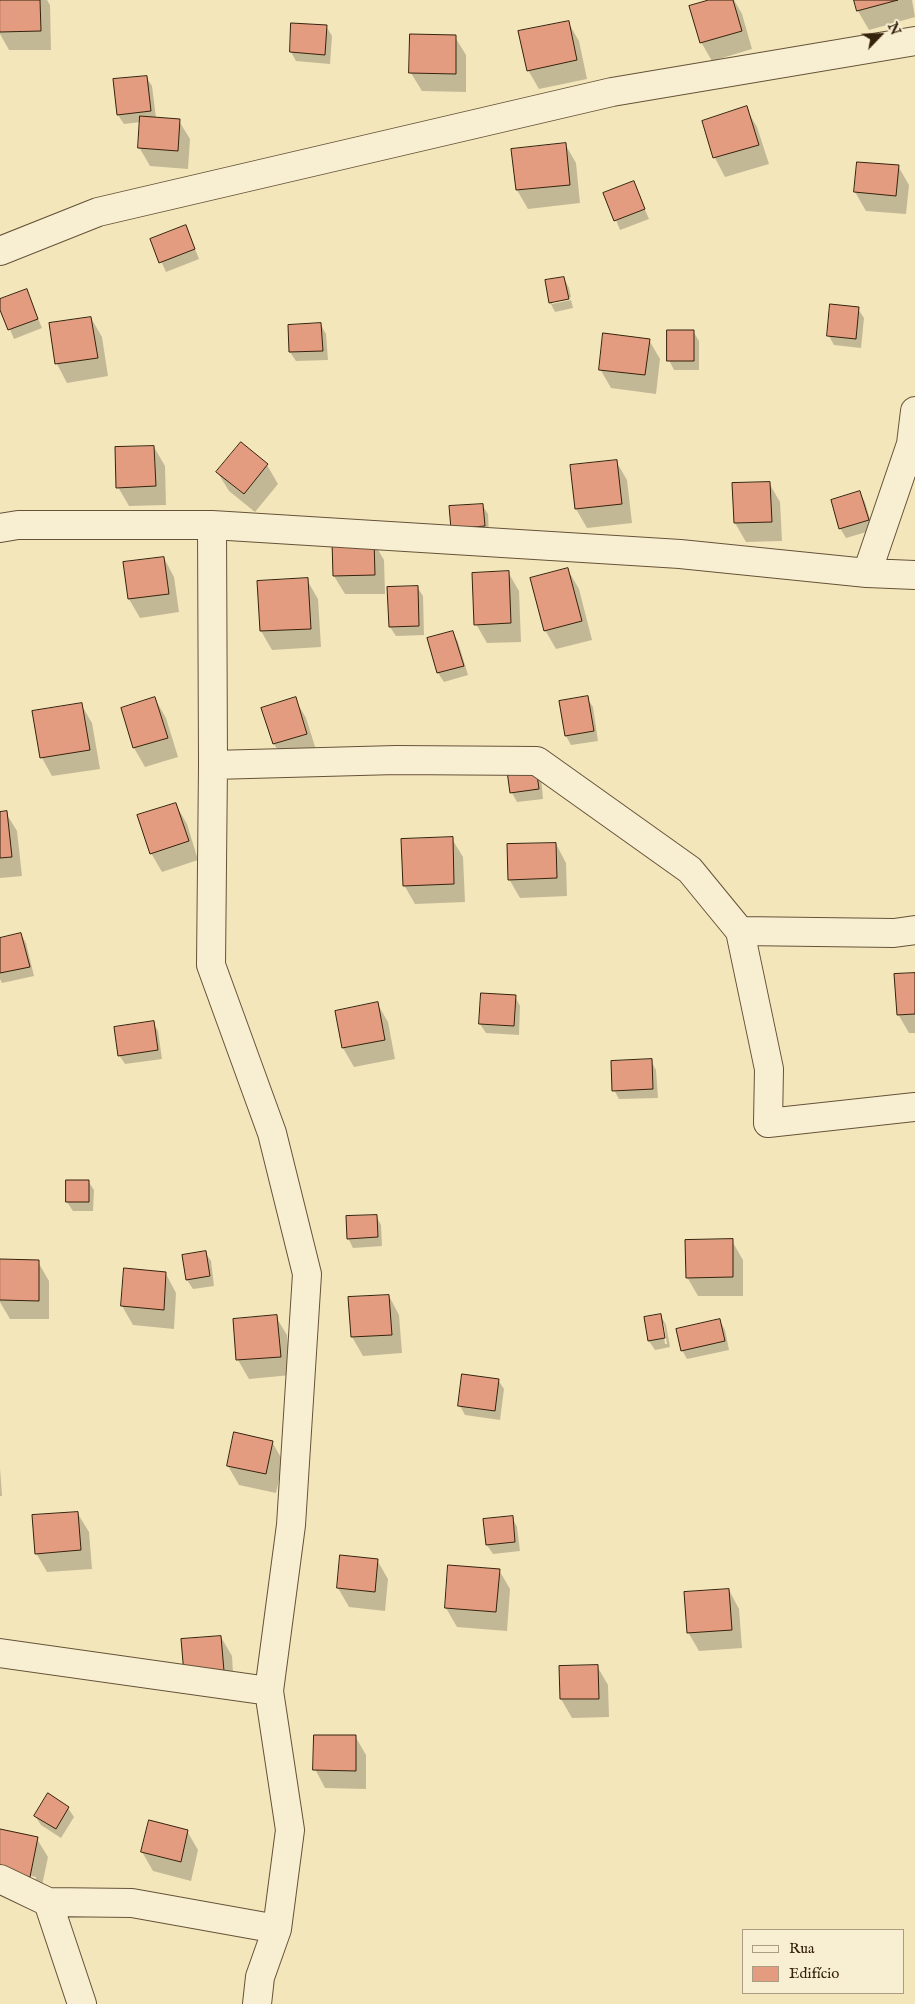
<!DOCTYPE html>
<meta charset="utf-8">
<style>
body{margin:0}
#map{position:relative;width:915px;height:2004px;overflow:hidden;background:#f4e6bb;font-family:"IM FELL English",serif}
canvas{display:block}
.legend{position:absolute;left:742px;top:1929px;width:162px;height:65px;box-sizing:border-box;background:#f8efd3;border:1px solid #aa9d83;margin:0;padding:6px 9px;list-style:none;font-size:15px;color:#35220c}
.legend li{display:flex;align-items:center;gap:10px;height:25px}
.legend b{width:25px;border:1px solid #aa9d83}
.north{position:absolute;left:855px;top:10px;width:50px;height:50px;-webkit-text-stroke:4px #f8efd3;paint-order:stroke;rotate:66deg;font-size:14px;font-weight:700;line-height:20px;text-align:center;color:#35220c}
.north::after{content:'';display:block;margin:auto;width:18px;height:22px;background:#35220c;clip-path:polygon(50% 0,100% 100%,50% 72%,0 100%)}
</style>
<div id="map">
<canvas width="915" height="2004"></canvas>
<ul class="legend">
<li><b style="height:6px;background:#f8efd3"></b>Rua</li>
<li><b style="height:14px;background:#e39c80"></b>Edifício</li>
</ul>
<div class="north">N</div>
</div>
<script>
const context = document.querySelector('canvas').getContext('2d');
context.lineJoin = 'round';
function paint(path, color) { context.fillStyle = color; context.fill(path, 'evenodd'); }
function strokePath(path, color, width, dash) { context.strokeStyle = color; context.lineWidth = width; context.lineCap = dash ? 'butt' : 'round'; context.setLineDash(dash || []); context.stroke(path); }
const shadow = new Path2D(`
 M0,0H47L50,5L51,50H9L0,34Z
 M713,0H734L742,14L752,49L712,61L701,42Z
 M856,0H912L915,17L869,30L858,11Z
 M568,22L579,41L587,79L539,89L528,70Z
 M326,26L332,36L330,64L296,61L291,52Z
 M455,37L466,55V92L422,91L411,73Z
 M146,77L152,86L156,118L179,121L190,139L188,169L150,166L139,147L141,122L124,124L118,115Z
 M746,108L757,127L769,164L725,177L715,158L703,122Z
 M565,144L576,163L580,203L528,209L517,190Z
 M898,166L909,185L906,214L866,211L855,192Z
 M633,182L649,219L620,230L605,193Z
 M186,226L199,259L166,272L151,239Z
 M564,278L569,288L571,297L552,301V304L571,300L573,308L555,312L550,302Z
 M26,290L42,328L14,339L0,306V300Z
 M858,309L864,318L861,348L834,345L829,336Z
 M91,318L102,337L108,376L67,383L57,364L50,324Z
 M321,325L326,334L328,360L296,361L290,352Z
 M693,331L699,341V370H674L669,360Z
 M649,340L660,359L656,394L611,388L600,369Z
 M241,444L267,465L278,484L255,512L229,491L218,473Z
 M154,447L165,466L166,505L129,506L118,487Z
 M616,461L627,480L632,523L587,528L576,509Z
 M769,483L780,502L782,541L746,542L735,523L734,484Z
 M860,493L865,502L873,530L846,538L840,528Z
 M482,505L488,514L489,535L452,528Z
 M373,541L384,560L385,594H345L334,576Z
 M164,558L174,577L179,612L140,618L129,599Z
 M568,570L579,589L592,640L556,649L545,630Z
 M508,572L519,591L521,642L487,643L476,624Z
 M307,580L318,599L321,647L272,650L261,631Z
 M417,587L423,596L424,635L396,636L390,627Z
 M453,632L458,642L468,675L444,682L438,673L428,639Z
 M587,698L593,707L598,741L571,745L566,736Z
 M155,699L166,718L178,757L145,767L134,748L122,709Z
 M295,699L306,718L317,753L285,762L274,744Z
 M81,704L92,723L100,769L52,776L42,758Z
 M509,772L541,777L543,799L517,802L512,793Z
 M176,805L187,824L198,860L162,872L151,853Z
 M0,813H6L17,831L22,876L0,878Z
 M452,839L463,857L465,902L415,904L404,885Z
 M556,844L566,863L567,896L520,898L509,879Z
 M21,934L26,943L34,976L2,983L0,979V939Z
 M915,974V1033H909L898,1014Z
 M482,995L515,996L520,1006L519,1035L486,1033L480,1024Z
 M377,1003L388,1022L395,1059L354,1067L343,1048L336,1012Z
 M153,1022L158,1031L162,1059L125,1064L119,1055Z
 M651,1061L656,1070L658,1098L619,1099L614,1090Z
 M68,1181H88L94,1190L93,1211H73L67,1202Z
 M376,1216L381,1225L382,1246L353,1248L348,1238Z
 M732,1241L743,1260V1296H698L687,1277Z
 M205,1252L211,1261L214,1286L193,1289L187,1280L184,1256Z
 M0,1261L38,1262L49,1281V1319H10L0,1302Z
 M166,1274L176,1293L174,1329L133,1325L122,1306Z
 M389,1296L399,1315L402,1353L363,1356L352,1337Z
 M661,1316L666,1325L670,1347L655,1350L649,1341ZM662,1324H664L667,1344H665Z
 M276,1317L287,1335L291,1375L249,1379L238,1360Z
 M720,1321L725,1330L729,1350L687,1359L682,1350Z
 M498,1380L504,1389L500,1420L465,1415L460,1406Z
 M272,1442L283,1461L276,1493L239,1485L228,1466Z
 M0,1468L2,1496H0Z
 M78,1514L89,1532L92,1569L47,1572L36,1553Z
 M512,1517L517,1527L520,1551L493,1554L487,1545L485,1520Z
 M377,1560L388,1579L385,1611L349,1607L338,1588Z
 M499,1570L510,1589L507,1631L457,1627L446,1608Z
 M729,1590L739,1609L742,1648L699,1651L688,1632Z
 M221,1637L232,1656L234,1689L185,1673Z
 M597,1666L608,1685L609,1717L572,1718L561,1699L560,1667Z
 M355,1736L366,1755V1789L325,1788L315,1769Z
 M68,1808L74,1817L61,1838L41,1825L35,1816Z
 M0,1830L37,1839L48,1857L40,1895L0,1871L36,1879V1877L0,1869Z
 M187,1831L198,1850L191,1881L153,1871L142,1852Z`);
const building = new Path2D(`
 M0,0H40L41,31L0,32Z
 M709,0H733L742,31L700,43L689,6Z
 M854,0H898L857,11Z
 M569,21L577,60L527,71L518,31Z
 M291,23L327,25L325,55L290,52Z
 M410,34L456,35V74L409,73Z
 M147,76L151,111L117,115L113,79Z
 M747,106L759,145L713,158L702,121Z
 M140,116L180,119L178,151L138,148Z
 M566,143L570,185L516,190L511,149Z
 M857,162L899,165L896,196L854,192Z
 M634,181L645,209L614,221L603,193Z
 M186,225L195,249L159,263L150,239Z
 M564,277L569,299L549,303L545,280Z
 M27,289L38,319L8,330L0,310V299Z
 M830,304L859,307L856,339L827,336Z
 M91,317L98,358L55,364L49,323Z
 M321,323L323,351L289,352L288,325Z
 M667,330H694V361H667Z
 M603,333L650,339L645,375L599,370Z
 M241,442L268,464L244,494L216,472Z
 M154,446L156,486L116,488L115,447Z
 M617,460L622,504L575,509L570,465Z
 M770,482L772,522L734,523L732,483Z
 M860,491L869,520L839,529L831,500Z
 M483,504L485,526L451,529L449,506Z
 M374,540L375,575L333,576L332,541Z
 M164,557L169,594L128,599L123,562Z
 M568,568L582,621L544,631L530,578Z
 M509,571L511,623L474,625L472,573Z
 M308,578L311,629L260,631L257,581Z
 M418,586L419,626L389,627L387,587Z
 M453,631L464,666L437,673L427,638Z
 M588,696L594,731L565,736L559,701Z
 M155,697L168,738L133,748L121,708Z
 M296,697L307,734L273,744L261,708Z
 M82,703L90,750L40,758L32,711Z
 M536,767L539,789L510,793L507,771Z
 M176,803L189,841L150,854L137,815Z
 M7,811L12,857L0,858V812Z
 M453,837L454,884L403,886L401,839Z
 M556,843L557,878L508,880L507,844Z
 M21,933L30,967L0,973V938Z
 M915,973V1014L897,1015L894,974Z
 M481,993L516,995L514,1026L479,1024Z
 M378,1002L385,1040L342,1048L335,1011Z
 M154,1021L158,1050L118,1056L114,1027Z
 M652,1059L653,1089L612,1091L611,1061Z
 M66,1180H89V1202H66Z
 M377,1215L378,1237L347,1239L346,1216Z
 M733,1239V1277L686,1278L685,1240Z
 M206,1251L210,1276L186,1280L182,1255Z
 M0,1259L39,1260V1301L0,1300Z
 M124,1268L166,1272L164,1310L121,1306Z
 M389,1295L392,1335L351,1337L348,1297Z
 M661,1314L665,1338L648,1341L644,1317Z
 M277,1315L281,1357L236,1360L233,1319Z
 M720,1319L725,1341L681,1351L676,1329Z
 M462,1374L499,1379L495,1411L458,1406Z
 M234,1432L273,1441L266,1474L227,1466Z
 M78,1512L81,1550L35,1554L32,1515Z
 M513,1516L515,1542L486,1545L483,1519Z
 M340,1555L378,1559L375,1592L337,1588Z
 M448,1565L500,1569L496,1612L445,1608Z
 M729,1589L732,1630L687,1633L684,1592Z
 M221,1636L224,1671L184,1674L181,1639Z
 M598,1665L599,1699H560L559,1666Z
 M314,1735H356V1771L313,1770Z
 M48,1793L69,1807L56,1829L34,1816Z
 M149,1820L188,1830L181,1862L141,1852Z
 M0,1829L38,1837L30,1877L0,1870Z`);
const street = new Path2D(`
 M0,251L98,212L612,92L915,41
 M212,525L213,765L211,965L272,1133L307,1274L291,1525L269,1691L290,1830L277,1929L260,1977L257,2004
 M0,528L18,525H212L680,554L867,573L915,575
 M867,573L911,444L915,411
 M213,765L396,760L537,761L690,870L740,931L769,1069L768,1123L915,1107
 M740,931L894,933L915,930
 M0,1653L269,1691
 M0,1879L48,1902L132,1903L277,1929
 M48,1902L82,2004`);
paint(shadow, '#0003');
paint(building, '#e39c80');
strokePath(building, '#35220c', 1);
strokePath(street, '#655338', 30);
strokePath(street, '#f8efd3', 28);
</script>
